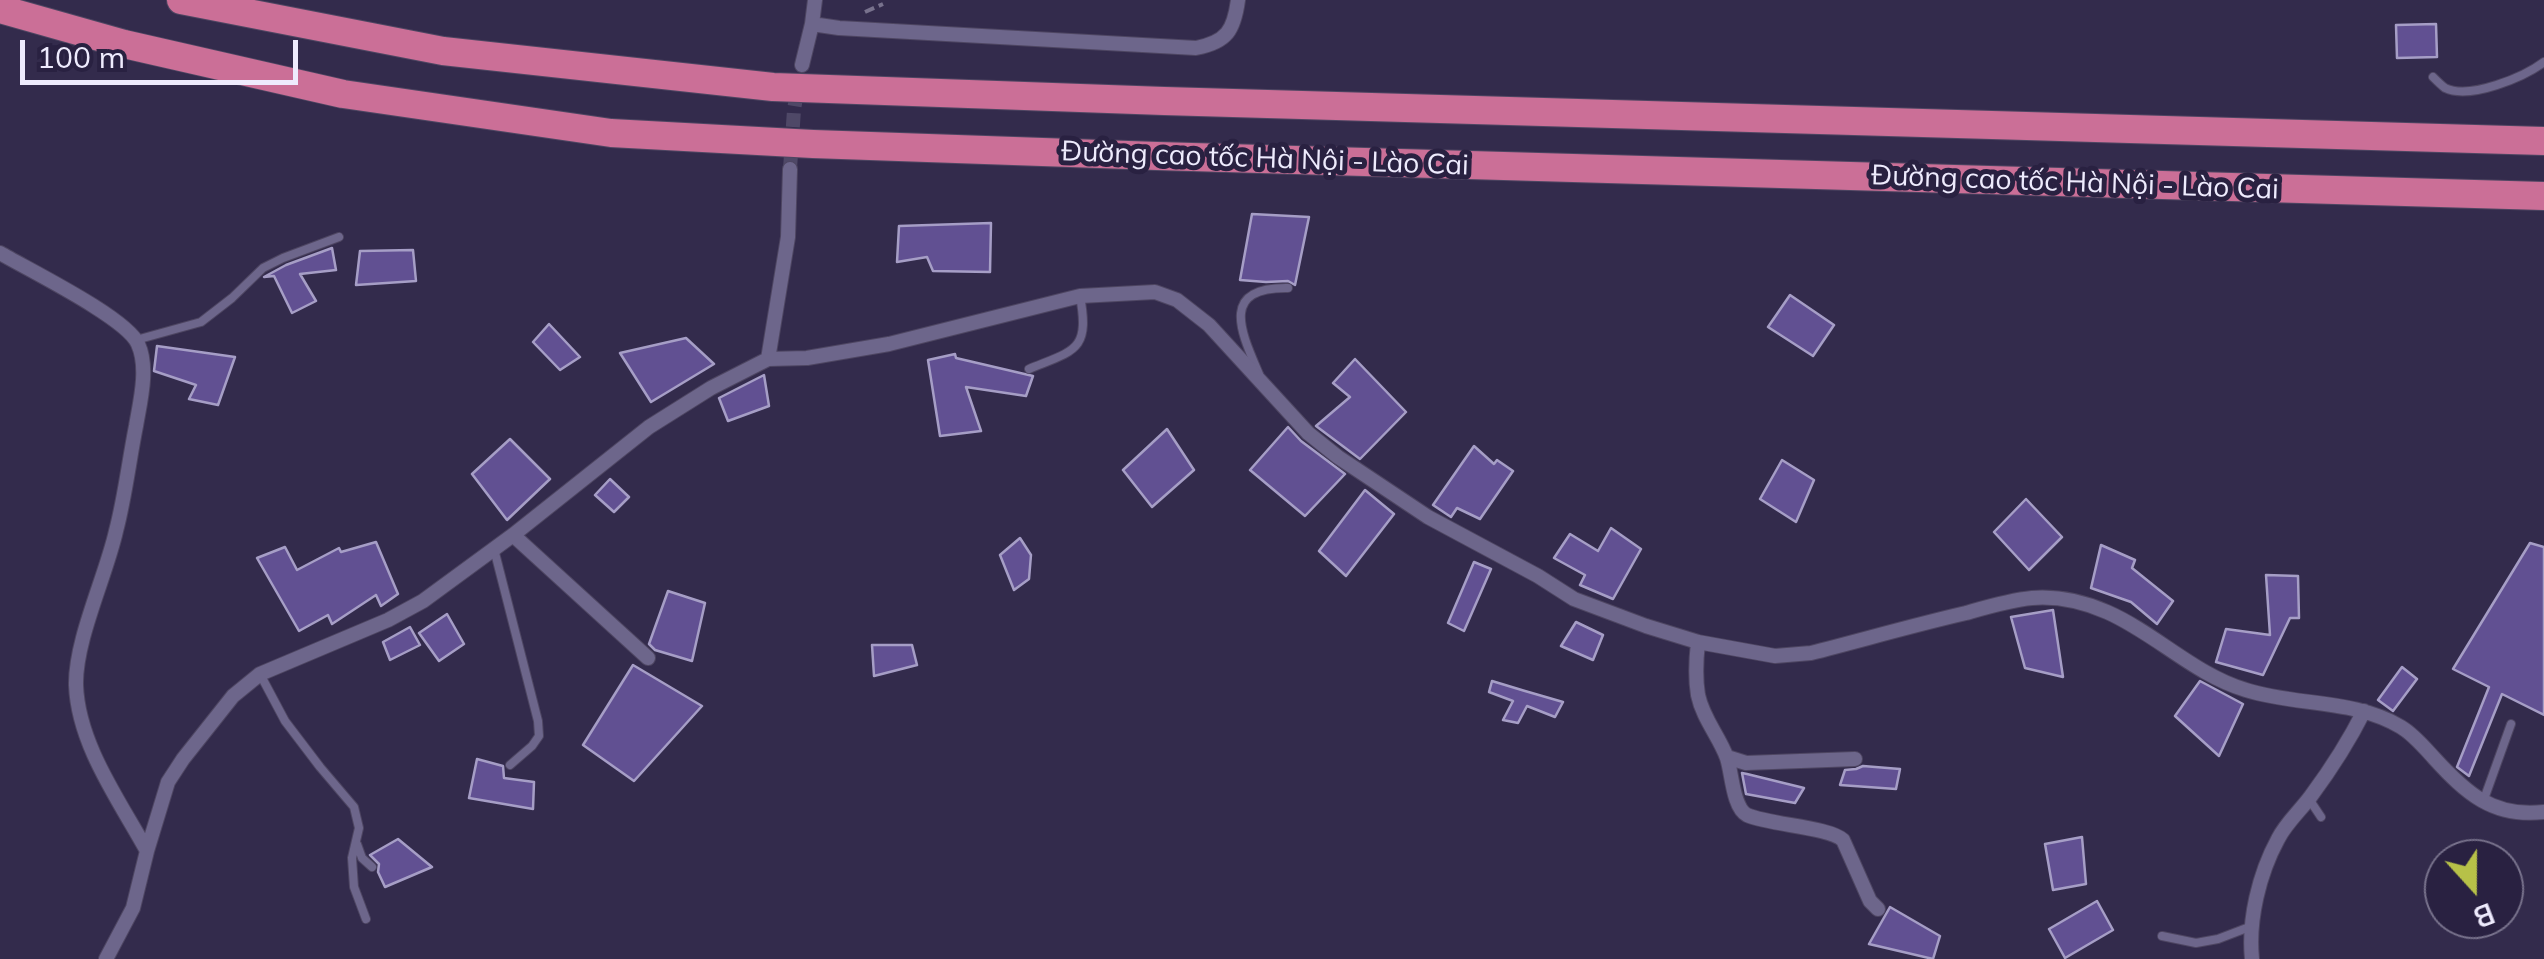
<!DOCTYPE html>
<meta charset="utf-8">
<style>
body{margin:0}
#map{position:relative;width:2544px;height:959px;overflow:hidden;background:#332b4c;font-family:Mulish,sans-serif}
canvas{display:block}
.north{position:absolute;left:2424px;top:839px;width:100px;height:100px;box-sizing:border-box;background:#292141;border:2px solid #78728c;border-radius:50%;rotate:159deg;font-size:28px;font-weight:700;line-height:40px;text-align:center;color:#eeebfd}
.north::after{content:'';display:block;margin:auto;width:35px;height:45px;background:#b7c148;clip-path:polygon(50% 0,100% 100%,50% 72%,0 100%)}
.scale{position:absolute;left:20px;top:40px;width:278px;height:45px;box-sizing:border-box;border:5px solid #eeebfd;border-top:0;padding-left:12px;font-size:30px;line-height:35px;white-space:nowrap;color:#eeebfd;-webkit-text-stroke:8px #292141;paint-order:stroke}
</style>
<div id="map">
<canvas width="2544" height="959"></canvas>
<div class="north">B</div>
<div class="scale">100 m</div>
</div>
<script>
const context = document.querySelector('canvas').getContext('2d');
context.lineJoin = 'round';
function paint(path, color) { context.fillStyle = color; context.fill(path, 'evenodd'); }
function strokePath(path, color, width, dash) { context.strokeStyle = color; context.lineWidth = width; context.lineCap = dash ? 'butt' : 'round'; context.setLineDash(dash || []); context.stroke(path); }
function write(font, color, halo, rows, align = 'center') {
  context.font = font + ' Mulish,sans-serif'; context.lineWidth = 10; context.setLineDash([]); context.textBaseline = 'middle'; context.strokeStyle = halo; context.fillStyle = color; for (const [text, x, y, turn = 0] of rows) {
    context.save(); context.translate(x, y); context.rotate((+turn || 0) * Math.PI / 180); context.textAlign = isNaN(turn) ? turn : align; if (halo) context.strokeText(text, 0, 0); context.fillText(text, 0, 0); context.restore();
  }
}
const building = new Path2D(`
 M2436,24L2437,57L2397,58L2396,25Z
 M1252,214L1309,217L1295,285L1288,281L1266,282L1240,280Z
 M991,223L990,272L933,271L927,257L897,262L899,226Z
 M332,248L336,270L300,274L316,301L292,313L274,276L264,277L286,265Z
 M413,250L416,281L356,285L360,251Z
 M1790,295L1834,325L1813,356L1768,327Z
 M549,324L580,357L560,370L533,342Z
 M686,338L714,364L651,402L620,353Z
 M157,346L235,357L218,405L189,399L196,385L154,371Z
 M955,354L956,358L1033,376L1026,396L966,387L981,431L940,436L928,360Z
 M1355,359L1406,412L1360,459L1316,426L1350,397L1333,383Z
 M764,375L769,406L728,421L719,398Z
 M1288,427L1301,441L1345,474L1305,516L1250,470Z
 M1167,429L1194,470L1152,507L1123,470Z
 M510,439L550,479L507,520L472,474Z
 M1474,446L1494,464L1497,460L1513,471L1480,519L1457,508L1451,517L1433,505Z
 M1782,460L1814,480L1796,522L1760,499Z
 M610,479L629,497L614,512L595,495Z
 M1365,490L1394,514L1346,576L1319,551Z
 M2026,499L2062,537L2029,570L1994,532Z
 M1611,528L1641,549L1613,599L1580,585L1585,575L1554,558L1570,534L1598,551Z
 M1020,538L1031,555L1029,579L1014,590L1000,555Z
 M376,542L398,594L381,606L376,595L332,624L328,615L299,631L257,558L285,547L297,570L339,548L341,552Z
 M2530,543L2544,547V715L2502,694L2469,776L2457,767L2489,687L2453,669Z
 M2101,545L2135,560L2132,568L2173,601L2157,624L2131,602L2091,588Z
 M1474,562L1491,569L1464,631L1448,623Z
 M2266,575L2298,576L2299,618H2290L2263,675L2216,662L2226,629L2270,635Z
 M668,591L705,603L692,661L655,650L649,644Z
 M2053,610L2063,677L2025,668L2011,617Z
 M447,614L464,644L439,661L419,633Z
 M1576,622L1603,635L1593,660L1561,646Z
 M410,627L420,645L390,660L383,642Z
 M872,645H912L917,665L874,676Z
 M633,665L702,706L634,781L583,745Z
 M2402,667L2417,679L2393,711L2378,700Z
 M1492,681L1525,691L1563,702L1555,717L1527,706L1518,723L1503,720L1513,701L1489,692Z
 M2200,681L2243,704L2219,756L2175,716Z
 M477,759L503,766L504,778L534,782L533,809L469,798Z
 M1863,766L1900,769L1896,789L1840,785L1845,770L1856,769Z
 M1742,773L1747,774L1804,788L1795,803L1746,794Z
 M2082,837L2086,884L2053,890L2045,844Z
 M398,839L432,867L385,887L378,872L379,864L370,855Z
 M2097,901L2113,930L2065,958L2049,929Z
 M1890,907L1940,936L1933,959L1869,944Z`);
const minorTunnel = new Path2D(`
 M790,169L794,110L798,85`);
const path = new Path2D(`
 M865,12L883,4`);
const service = new Path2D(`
 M2433,77C2437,81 2441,85 2445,88C2470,100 2524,77 2544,62
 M136,340L201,322L232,298L263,268L283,258L339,237
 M1029,369C1075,350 1090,351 1080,296
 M1259,374C1241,332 1219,287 1288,288
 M494,549L538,721L539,736L532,746L510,765
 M260,674L285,721L320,767L354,807L359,828L352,858L354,887L366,919
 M2309,799L2321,817
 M2483,802L2511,724
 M357,844L362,858L372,867
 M2162,936L2196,943L2218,939L2252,926`);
const minor = new Path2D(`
 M812,24L839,28L1196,48C1227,42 1234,30 1238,0
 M802,65L812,24L815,0
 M0,253C29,270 127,318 138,344C149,368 140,402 136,426C129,461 125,497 116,531C106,576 75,640 76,685C78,744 119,800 147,851
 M768,359L788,237L790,169
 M513,535L648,658
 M1698,642C1696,660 1695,677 1698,695C1703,719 1719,736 1727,758C1732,773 1733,808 1747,815C1770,825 1829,827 1843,840L1870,901L1878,909
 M1727,757L1746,763L1855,759
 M106,959L133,908L147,851L168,782L183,759L233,696L260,674L388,620L423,601L513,535L649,427L711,388L768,359L807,358L889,344L1080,296L1155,292L1177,300L1209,325L1308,433L1338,457L1428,517L1538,576L1574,599L1646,626L1698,642L1775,656L1811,653C1862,640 1914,625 1966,613C1987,607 2010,600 2032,598C2058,596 2084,602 2107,612C2155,633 2195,675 2246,690C2296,706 2355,699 2401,727C2413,734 2424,747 2434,758C2466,793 2493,818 2544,812
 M2252,959C2248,920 2259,874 2278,839C2286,823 2300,811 2311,796C2331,769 2349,741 2364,711`);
const motorway = new Path2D(`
 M181,0L443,51L773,87L1164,101L2544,141
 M0,9L124,44L343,94L611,133L813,144L1157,156L2544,196`);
const streetNames = [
 ["Đường cao tốc Hà Nội - Lào Cai",1265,159,2],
 ["Đường cao tốc Hà Nội - Lào Cai",2075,183,2]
];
paint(building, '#615092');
strokePath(building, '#a69ec6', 2.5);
strokePath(minorTunnel, '#4f4867', 14, [14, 7]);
strokePath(service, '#4e4662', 10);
strokePath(minor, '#4e4662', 16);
strokePath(motorway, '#4e4662', 30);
strokePath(path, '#78728d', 4, [10, 5]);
strokePath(service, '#6d668b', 8);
strokePath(minor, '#6d668b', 14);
strokePath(motorway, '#cb6f97', 28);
write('28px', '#eeebfd', '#292141', streetNames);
</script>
